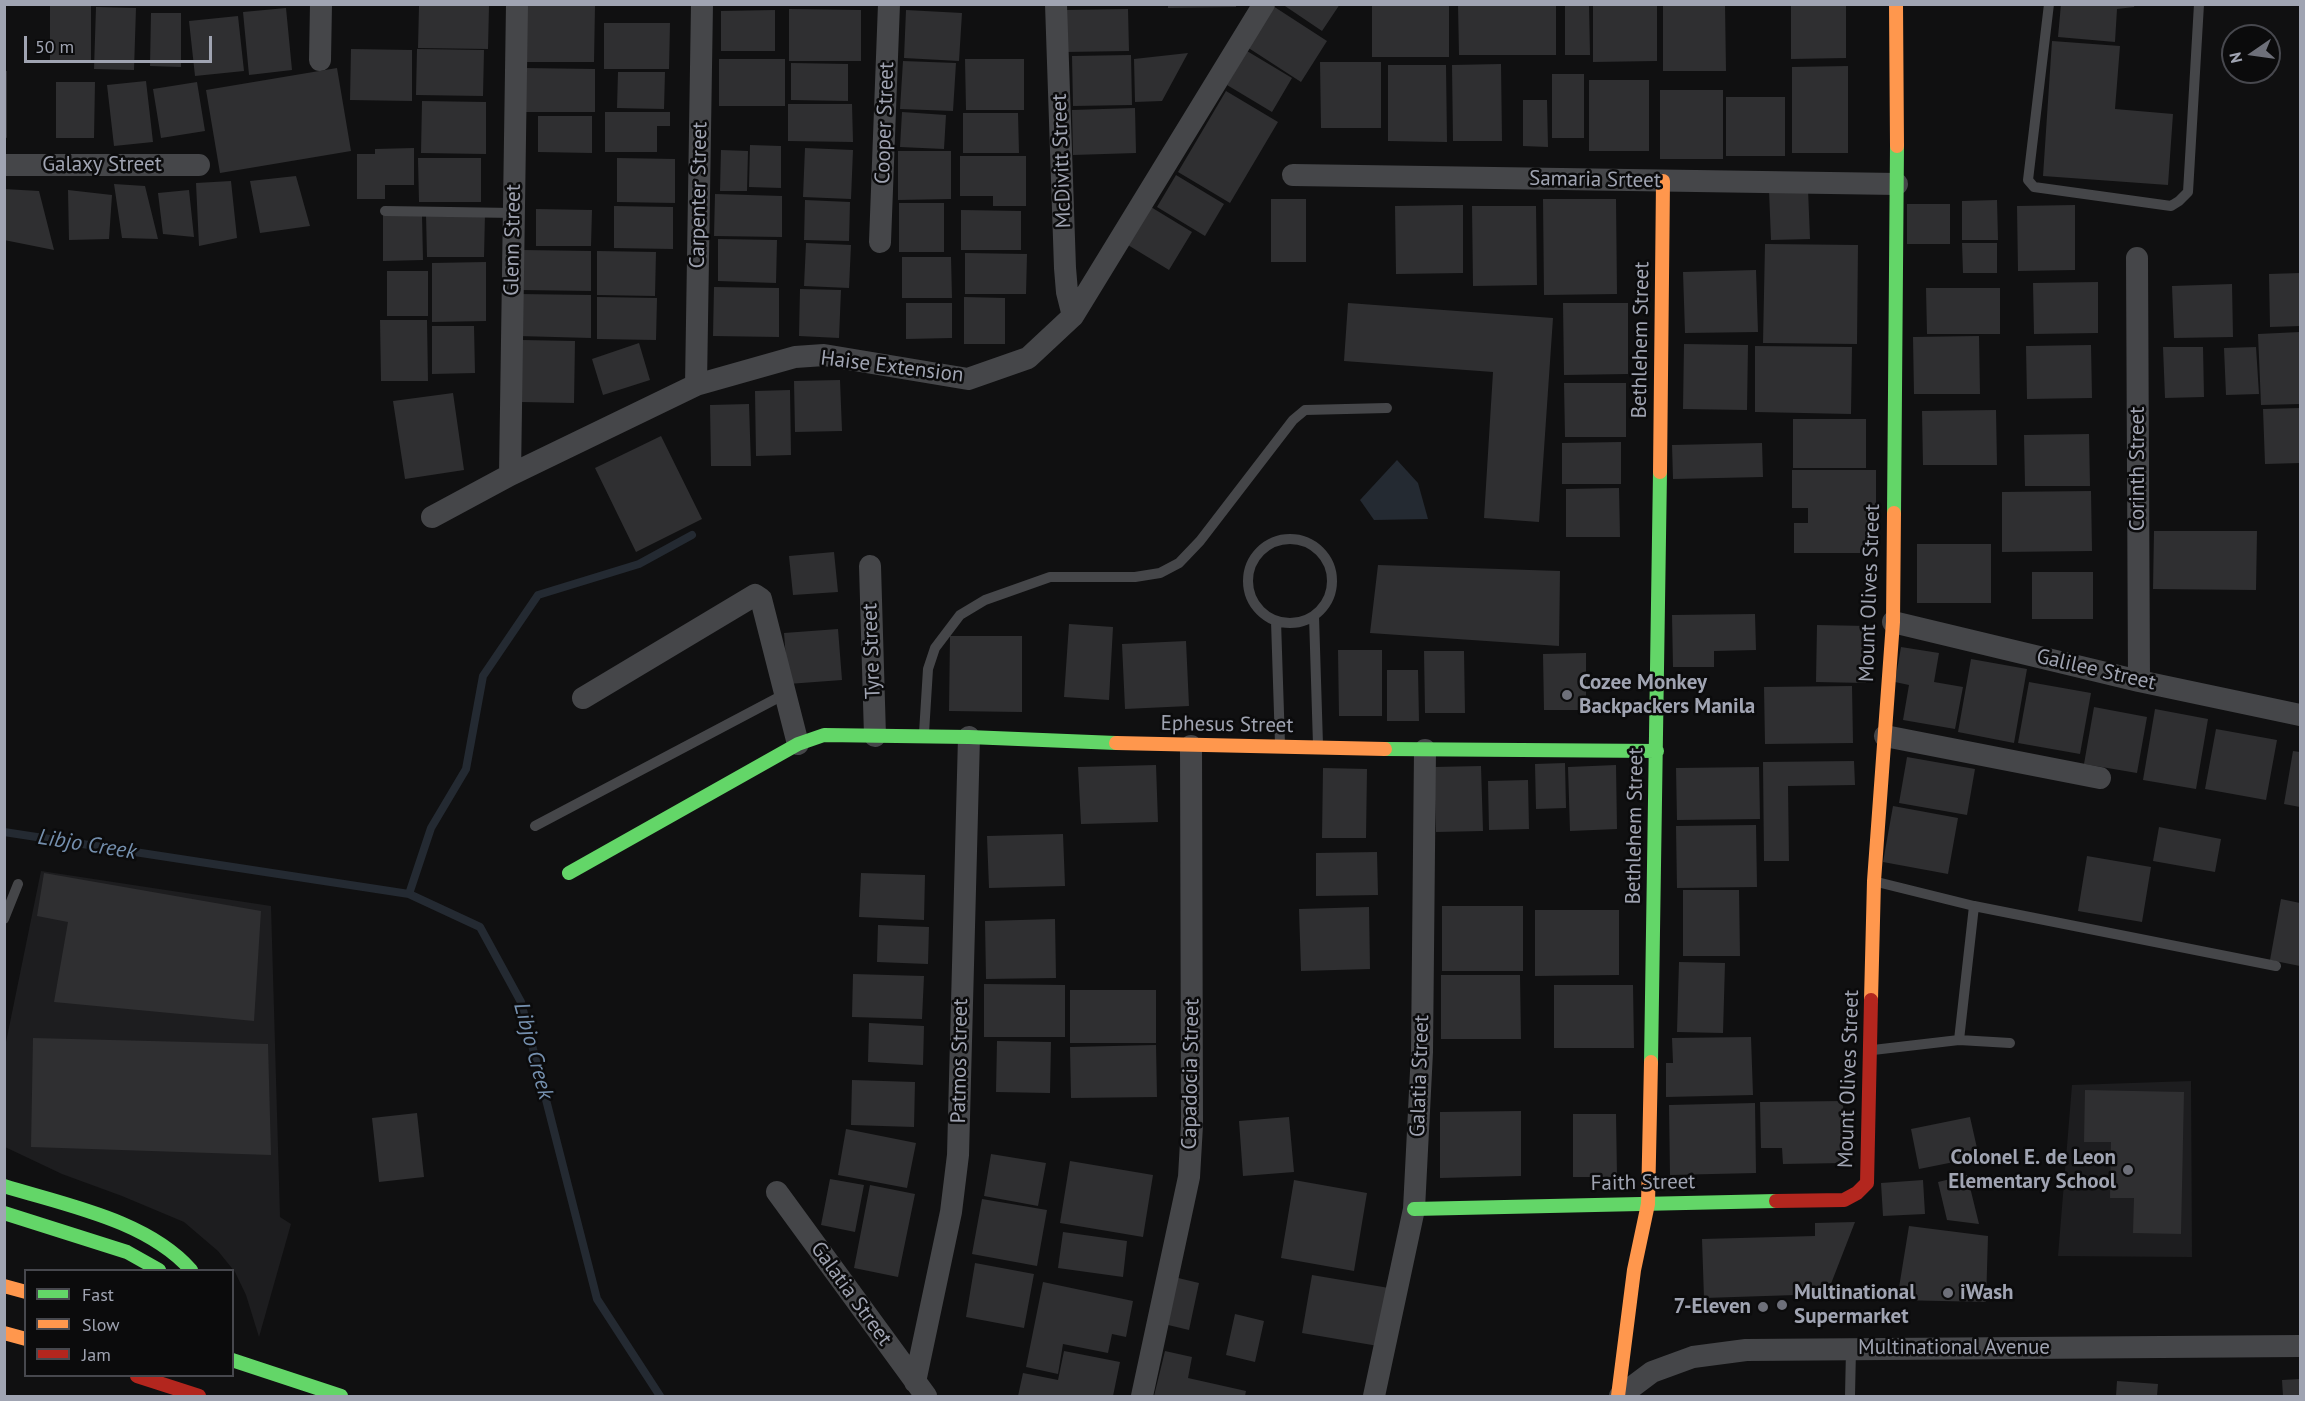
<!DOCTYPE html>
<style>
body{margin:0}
#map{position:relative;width:2305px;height:1401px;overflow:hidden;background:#101011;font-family:"PT Sans",sans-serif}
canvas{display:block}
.frame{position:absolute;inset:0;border:6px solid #a0a4b2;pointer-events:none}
.legend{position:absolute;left:24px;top:1269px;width:210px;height:108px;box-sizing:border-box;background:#0b0b0c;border:2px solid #47484e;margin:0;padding:8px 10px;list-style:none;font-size:18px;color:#a0a4b2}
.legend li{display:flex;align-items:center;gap:12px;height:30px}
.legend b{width:30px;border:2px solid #47484e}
.north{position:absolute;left:2221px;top:24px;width:60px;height:60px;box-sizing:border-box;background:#0b0b0c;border:2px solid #47484e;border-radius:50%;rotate:257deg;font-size:16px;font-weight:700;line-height:24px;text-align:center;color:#a0a4b2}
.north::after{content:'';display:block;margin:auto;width:21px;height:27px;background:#6e707a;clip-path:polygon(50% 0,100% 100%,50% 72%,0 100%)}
.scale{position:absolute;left:24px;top:36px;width:188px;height:27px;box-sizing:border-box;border:3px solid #a0a4b2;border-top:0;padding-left:8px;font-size:18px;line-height:21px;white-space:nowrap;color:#a0a4b2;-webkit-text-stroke:4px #0b0b0c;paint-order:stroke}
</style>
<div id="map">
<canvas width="2305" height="1401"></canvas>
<div class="frame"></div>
<ul class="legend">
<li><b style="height:8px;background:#63d668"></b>Fast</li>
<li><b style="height:8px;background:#ff974d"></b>Slow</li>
<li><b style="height:8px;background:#b3261e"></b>Jam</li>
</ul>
<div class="north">N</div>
<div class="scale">50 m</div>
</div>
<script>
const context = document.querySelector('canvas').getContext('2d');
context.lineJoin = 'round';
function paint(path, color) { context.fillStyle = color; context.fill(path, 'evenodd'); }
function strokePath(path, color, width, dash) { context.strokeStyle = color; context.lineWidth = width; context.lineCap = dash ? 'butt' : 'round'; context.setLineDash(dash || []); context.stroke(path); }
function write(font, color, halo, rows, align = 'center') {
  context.font = font + ' "PT Sans",sans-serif'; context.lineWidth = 5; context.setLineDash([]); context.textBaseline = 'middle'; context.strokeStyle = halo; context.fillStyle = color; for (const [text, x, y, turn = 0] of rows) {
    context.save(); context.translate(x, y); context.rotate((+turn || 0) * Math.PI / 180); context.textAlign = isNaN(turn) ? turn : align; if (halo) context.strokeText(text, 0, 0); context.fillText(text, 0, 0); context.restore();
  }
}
const built = new Path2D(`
 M41,871L271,906L280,1217L291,1224L259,1337L246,1295L235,1272L218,1251L184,1222L122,1196L62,1174L5,1147V1047Z
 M2191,1081L2192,1257L2058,1256L2072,1085Z`);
const water = new Path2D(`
 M1397,460L1418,483L1428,519L1374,520L1360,500Z`);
const stream = new Path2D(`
 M4,832L409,894L480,927L521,1002L597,1299L660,1396
 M409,894L431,828L466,769L483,676L538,595L639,564L692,535`);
const building = new Path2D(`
 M50,4H91V63H50Z
 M1168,4H1236V7L1168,8Z
 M1282,4H1340L1322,31Z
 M1458,4H1556V55H1459Z
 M1565,4H1589L1590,55H1565Z
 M1593,4H1657V61L1593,62Z
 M1663,4H1725L1726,71H1663Z
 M1791,4H1846V58L1791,59Z
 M2061,4H2135L2134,7L2117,9L2115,42L2058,37Z
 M525,5L595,6L594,62H525Z
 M1372,5H1449V57H1372Z
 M419,6H489L488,49L418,48Z
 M1273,6L1327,41L1301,82L1247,47Z
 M96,7L136,8L134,70L94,69Z
 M286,8L292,70L249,75L243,12Z
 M789,9L861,10V61H789Z
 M1128,9L1129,51L1065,52L1064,10Z
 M775,10V51H721V11Z
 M906,10L962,13L959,61L904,58Z
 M151,13H181V67L150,66Z
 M238,16L244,71L195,76L189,21Z
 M604,23H670L669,69H604Z
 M2052,41L2120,46L2115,109L2173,114L2168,185L2043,176Z
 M351,49L412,50V101L350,100Z
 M417,49L484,50L483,96L416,95Z
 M1247,51L1292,78L1272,112L1227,85Z
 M1188,53L1162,101L1135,102L1134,59Z
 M1131,55L1132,105L1073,106L1072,56Z
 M719,59H785V106H719Z
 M965,59H1024V110H966Z
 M903,61L956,63L953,111L900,109Z
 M1320,62H1381V128H1321Z
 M791,63L848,64V101L791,100Z
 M1501,64L1502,141H1453L1452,65Z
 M1388,65H1446L1447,142L1388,141Z
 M1848,66V153H1792V67Z
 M337,68L351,151L220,173L206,90Z
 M523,68L595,69V112H523Z
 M4,71H7V138L4,137Z
 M618,72H665L664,109L617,108Z
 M1552,74H1584V138H1552Z
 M1589,80H1649V151H1589Z
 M146,81L153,142L114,146L107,85Z
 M56,82H95L94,138H56Z
 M197,82L205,131L161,138L153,89Z
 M1660,90H1723V159H1660Z
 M1226,91L1278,122L1230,203L1178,172Z
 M1726,97H1785V156H1726Z
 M1523,100H1547L1548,147L1523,146Z
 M422,101L486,102V154L421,153Z
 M788,104H852L853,142L788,141Z
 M1135,108L1136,153L1073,155L1072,110Z
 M605,112H670V126H657V152H605Z
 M902,112L946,115L944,149L900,147Z
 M963,113H1018L1019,153H963Z
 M538,116H592V153L538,152Z
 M750,145L781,146V188L749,187Z
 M414,148V185H385V199H357V154H375V149Z
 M805,148L853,150L851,199L803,197Z
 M721,150L748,151L747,191H720Z
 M898,151H951V199L898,200Z
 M960,156H1026V206H993V196H960Z
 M418,158H481V202H419Z
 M617,158L675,159V203L617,202Z
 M1176,175L1224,204L1205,236L1157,207Z
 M296,176L310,226L260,233L250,181Z
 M231,181L237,238L199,246L196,183Z
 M114,184L145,186L158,239L122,238Z
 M4,189L39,191L54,250L4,240Z
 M1808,189L1810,239L1771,240L1769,190Z
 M68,190L112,195L109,239L69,240Z
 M189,190L194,237L163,234L158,193Z
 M715,194L782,196V237L714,236Z
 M1271,199H1306V262H1271Z
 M1543,199H1616L1617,294L1544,295Z
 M805,200L850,202L849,241L804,240Z
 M1997,200L1998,240H1962V201Z
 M899,203H944V252H899Z
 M1146,204L1192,232L1169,270L1123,242Z
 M1907,204H1950V244H1907Z
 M1463,205V273L1396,274L1395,206Z
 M2075,205V270L2018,271L2017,206Z
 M614,206L673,207V249L614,248Z
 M1472,206H1536L1537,285L1473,286Z
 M536,209L592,210L591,246H536Z
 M961,210L1021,211V250H961Z
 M426,214H485L484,257H427Z
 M383,215H422L423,260L383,261Z
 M718,239L777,240L776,283L718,281Z
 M806,243L851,245L849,288L804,286Z
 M1962,243H1997V273H1963Z
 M1765,244L1858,245L1857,344L1763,343Z
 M522,250L591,251V291L521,290Z
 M597,251L656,252L655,296L597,295Z
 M965,253L1027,254L1026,294H965Z
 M902,257H951L952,298H902Z
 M486,262V321L432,322V263Z
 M1756,270L1758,332L1685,333L1683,272Z
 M387,271H428V316H387Z
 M2300,273V326L2270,327L2269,274Z
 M2098,282V333L2034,334L2033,283Z
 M2232,284L2233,337L2174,338L2172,286Z
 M714,287L779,288V337L713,336Z
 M1926,288H2000V334H1927Z
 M800,289L841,290L839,338L799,336Z
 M519,294L591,295V338L518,336Z
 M597,297L657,298L656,340L597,339Z
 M964,297L1005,298V344H964Z
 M906,303H952V338L906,339Z
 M1348,303L1553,318L1539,522L1484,518L1493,372L1344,361Z
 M1563,303H1628V374L1564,375Z
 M380,320H427L428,381H381Z
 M432,326H474L475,373L432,374Z
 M2300,332V404L2261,405L2258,334Z
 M1979,336L1980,394H1914L1913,337Z
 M522,340L575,341L574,403L521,402Z
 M639,343L650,380L603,395L592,359Z
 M1684,344L1748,345L1747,410L1683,409Z
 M2091,345L2092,398L2027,399L2026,346Z
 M1755,346L1852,347L1851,414L1755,412Z
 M2163,347H2203L2204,397L2165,398Z
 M2256,347L2259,394L2226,395L2224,348Z
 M840,380L842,431L795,432L794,381Z
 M1564,383H1626V437H1565Z
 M790,390L791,455L756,456L755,391Z
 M453,393L464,470L405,479L393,401Z
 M749,404L751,466H711L710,405Z
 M2300,408V463L2265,464L2263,409Z
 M1996,410L1997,465H1923L1922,411Z
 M1793,419H1866V468H1793Z
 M2089,434L2090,486H2025L2024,435Z
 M661,436L702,519L636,552L595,468Z
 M1621,442V484H1562V443Z
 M1762,443L1763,477L1673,479L1672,445Z
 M1792,470H1876V553H1794V523H1808V508H1792Z
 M1619,488L1620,537H1566V489Z
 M2091,491L2092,551L2002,552V492Z
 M2154,531H2257L2256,590L2153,589Z
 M1917,544H1991V603H1917Z
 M834,552L838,592L793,595L789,556Z
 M1378,565L1560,571L1559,646L1370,633Z
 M2032,572H2093V619H2032Z
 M1755,614L1756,650L1714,651V667H1673L1672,615Z
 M1069,624L1113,627L1109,700L1064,697Z
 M1817,625L1867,626L1866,683L1816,682Z
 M838,629L842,680L788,684L784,633Z
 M950,636H1022V712L949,711Z
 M1186,641L1189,706L1125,709L1122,644Z
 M1901,647L1939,653L1934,682L1963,687L1955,729L1903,720L1909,685L1895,682Z
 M1338,650H1382V716H1339Z
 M1424,651H1464L1465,713H1425Z
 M1586,653V710H1544L1543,654Z
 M1971,659L2027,669L2014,743L1958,732Z
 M1387,670H1418L1419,721H1387Z
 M2029,682L2091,693L2080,754L2018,743Z
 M1852,686L1853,743L1765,744L1764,687Z
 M2094,707L2147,717L2137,773L2084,764Z
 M2155,709L2208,719L2196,789L2143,780Z
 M2216,729L2277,740L2266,800L2205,789Z
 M2293,751L2300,752V807L2284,804Z
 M1907,757L1975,769L1967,815L1899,803Z
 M1854,761L1855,785L1788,786L1789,861H1764L1763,762Z
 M1565,763L1566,808L1536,809L1535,764Z
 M1156,765L1158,822L1081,824L1078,767Z
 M1616,765L1617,829L1570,831L1568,767Z
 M1481,766L1483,831L1436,832L1434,767Z
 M1759,767L1760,819L1677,820L1676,768Z
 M1323,768L1367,769L1366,838H1322Z
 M1528,780L1529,829L1489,830L1488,781Z
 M1893,806L1958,818L1948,874L1883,862Z
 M1756,825L1757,887L1677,888L1676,826Z
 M2159,827L2221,839L2215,872L2153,861Z
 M1063,834L1065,886L989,888L987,836Z
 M1377,852L1378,895L1316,896V853Z
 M2087,856L2151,867L2142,922L2078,911Z
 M44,873L261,911L254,1021L54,1002L68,922L37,916Z
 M861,873L925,875L924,920L859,917Z
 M1683,890H1739L1740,956H1683Z
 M2281,899L2300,903V966L2270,960Z
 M1442,906H1523V971H1442Z
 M1369,907L1370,969L1301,971L1299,909Z
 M1535,910H1619V975L1535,976Z
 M1055,919L1056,978L986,979L985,921Z
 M878,925L929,927L928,964L877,962Z
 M1679,962L1725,963L1723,1033L1677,1032Z
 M853,974L924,976L922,1019L852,1017Z
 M1441,975H1520L1521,1039H1441Z
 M984,984L1065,985V1037H984Z
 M1554,985H1633L1634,1048H1554Z
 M1070,990H1156V1043H1070Z
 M869,1023L924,1026L923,1065L868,1062Z
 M1751,1037L1753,1095L1666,1097V1063H1673L1672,1038Z
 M33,1038L268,1044L271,1155L31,1147Z
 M997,1041L1051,1042L1050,1093L996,1092Z
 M1156,1045L1157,1097L1071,1098L1070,1047Z
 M852,1080L915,1082L914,1127L851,1125Z
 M2085,1090L2184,1092L2181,1234L2133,1233L2134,1198H2110L2111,1142H2084Z
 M1843,1101L1844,1163L1783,1164L1782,1148H1761L1760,1102Z
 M1755,1103L1756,1173L1670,1175L1669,1105Z
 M1521,1111V1176L1440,1178V1112Z
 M417,1113L424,1177L379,1182L372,1118Z
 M1573,1114H1616L1617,1177H1573Z
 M1289,1117L1294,1172L1243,1176L1239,1121Z
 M1970,1117L1979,1157L1919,1169L1911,1129Z
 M846,1129L916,1143L907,1188L838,1175Z
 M991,1154L1046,1163L1038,1206L984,1196Z
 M1070,1161L1153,1175L1143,1237L1060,1223Z
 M1967,1175L1979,1224L1947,1220L1938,1182Z
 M830,1179L864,1185L855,1232L821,1225Z
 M1294,1180L1367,1193L1354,1271L1281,1258Z
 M1923,1180L1925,1214L1883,1216L1881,1183Z
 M870,1185L915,1194L898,1277L854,1268Z
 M982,1199L1047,1210L1037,1266L972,1254Z
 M1855,1222L1827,1294L1704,1298L1702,1239L1815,1236V1223Z
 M1909,1226L1988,1236L1986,1302L1897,1300Z
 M1063,1232L1127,1241L1123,1277L1058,1268Z
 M975,1263L1034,1274L1024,1328L966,1317Z
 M1312,1275L1389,1288L1378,1346L1302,1333Z
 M1174,1277L1199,1283L1189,1330L1164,1324Z
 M1043,1282L1133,1301L1126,1337L1112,1334L1108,1353L1063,1344L1058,1374L1026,1367Z
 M1235,1314L1264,1321L1255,1362L1226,1355Z
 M1064,1351L1120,1362L1113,1396H1018L1023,1373L1058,1380Z
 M1165,1351L1192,1357L1188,1378L1246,1391L1245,1396H1154Z
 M2300,1379V1396H2283L2282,1380Z
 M2117,1381L2158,1384L2157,1396H2116Z`);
const lane = new Path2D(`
 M2049,4L2028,180L2034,187L2171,206L2179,201L2188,192L2199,4
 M385,211L514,213
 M1248 581a42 42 0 1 1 84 0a42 42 0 1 1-84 0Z
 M1314,616L1318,745
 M1276,621L1280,744
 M924,733L928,669L935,648L960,615L985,600L1050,577H1135L1160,573L1179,563L1200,541L1293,420L1305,410L1387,408
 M535,826L785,694
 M1877,882L1974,906L2276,966
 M4,919L18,884
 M1959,1040L1974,906
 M1873,1050L1959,1040L2010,1043
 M1850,1396L1851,1349`);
const street = new Path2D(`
 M1056,4L1065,268L1067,292L1073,316
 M320,60L321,4
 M4,165H199
 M1293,175L1897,184
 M880,242L889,4
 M2137,258L2139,681
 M696,385L702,4
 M510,475L517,4
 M432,517L510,475L696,385L795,357L824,355L968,379L1028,358L1073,316L1264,4
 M870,566L875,736
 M1893,622L2139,681L2300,715
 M583,698L755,595L761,599L798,744
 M1885,736L2100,778
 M777,1192L926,1396
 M915,1382L951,1212L958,1155L969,737
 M1142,1396L1189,1177L1192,1125L1191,746
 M1374,1396L1414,1209L1422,1052L1425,750
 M1620,1396L1652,1372L1693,1357L1746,1350L2300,1346`);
const fast = new Path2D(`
 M1894,513L1897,146
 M1385,749L1657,751
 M569,873L798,744L824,735L969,737L1116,743
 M1651,1062L1660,472
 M4,1186C65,1205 147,1220 191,1270
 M1414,1209L1776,1201
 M4,1213L127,1252L159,1270
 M232,1360L341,1396`);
const slow = new Path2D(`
 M1896,4L1897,146
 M1660,472L1663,181
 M1116,743L1385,749
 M1871,1000L1874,881L1893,622L1894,513
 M4,1286L26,1292
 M4,1333L26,1339
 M1618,1396L1634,1270L1648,1204L1651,1062`);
const jam = new Path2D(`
 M1776,1201L1844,1200L1857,1193L1867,1183L1871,1000`);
const jamBridge = new Path2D(`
 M137,1376L199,1396`);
const markers = [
 [1567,695,6,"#6e707a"],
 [2128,1170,6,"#6e707a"],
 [1948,1293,6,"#6e707a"],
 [1782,1305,6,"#6e707a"],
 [1763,1307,6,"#6e707a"]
];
const streetNames = [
 ["Cooper Street",885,123,-88],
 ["McDivitt Street",1062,161,-92],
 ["Galaxy Street",102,165],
 ["Samaria Srteet",1595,180,1],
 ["Carpenter Street",699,195,-89],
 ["Glenn Street",513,240,-89],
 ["Bethlehem Street",1641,340,-89],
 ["Haise Extension",892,367,7],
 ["Corinth Street",2138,469,-90],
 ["Mount Olives Street",1870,593,-88],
 ["Tyre Street",872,651,-92],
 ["Galilee Street",2096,670,13],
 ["Ephesus Street",1227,725,1],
 ["Bethlehem Street",1635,826,-89],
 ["Patmos Street",960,1061,-89],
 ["Capadocia Street",1191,1074,-89],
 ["Galatia Street",1420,1076,-88],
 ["Mount Olives Street",1849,1079,-88],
 ["Faith Street",1643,1183,-1],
 ["Galatia Street",851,1294,54],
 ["Multinational Avenue",1954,1348]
];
const poiNames = [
 ["Cozee Monkey",1579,683],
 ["Backpackers Manila",1579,707],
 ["Colonel E. de Leon",2116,1158,"right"],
 ["Elementary School",2116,1182,"right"],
 ["Multinational",1794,1293],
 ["Supermarket",1794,1317],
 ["iWash",1960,1293],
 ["7-Eleven",1751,1307,"right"]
];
const waterNames = [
 ["Libjo Creek",87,845,9],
 ["Libjo Creek",533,1051,75]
];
paint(built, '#1d1d1f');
paint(water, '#242a32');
strokePath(stream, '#242a32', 8);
paint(building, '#2f2f31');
strokePath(lane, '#454649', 10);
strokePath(street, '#454649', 22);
strokePath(fast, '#63d668', 14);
strokePath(slow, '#ff974d', 14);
strokePath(jam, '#b3261e', 14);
strokePath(jamBridge, '#b3261e', 14);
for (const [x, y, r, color] of markers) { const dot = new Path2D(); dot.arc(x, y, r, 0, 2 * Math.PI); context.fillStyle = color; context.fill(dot); strokePath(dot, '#0b0b0c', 2); }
write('21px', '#a0a4b2', '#0b0b0c', streetNames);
write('bold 21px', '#a0a4b2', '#0b0b0c', poiNames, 'left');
write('italic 22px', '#7590af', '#0b0b0c', waterNames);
</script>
